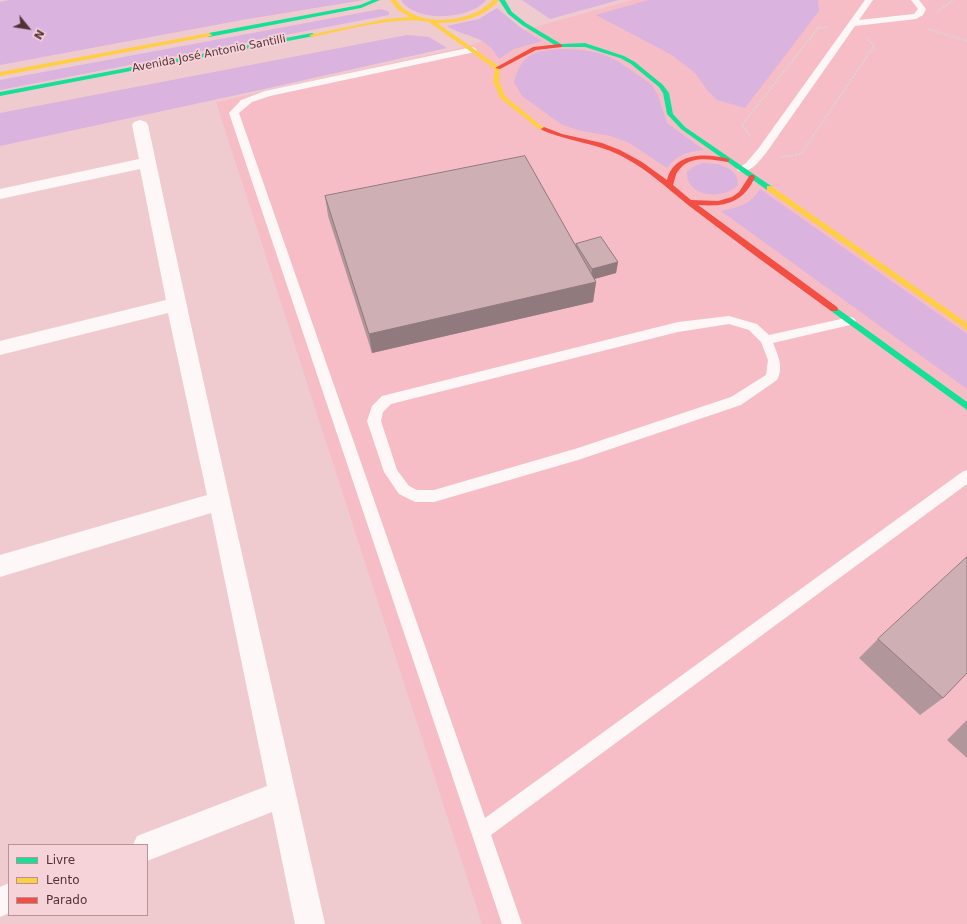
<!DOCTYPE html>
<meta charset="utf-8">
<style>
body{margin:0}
#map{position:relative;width:967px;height:924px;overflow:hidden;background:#efcbd0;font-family:"DejaVu Sans",sans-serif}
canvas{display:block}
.legend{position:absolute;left:8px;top:844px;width:140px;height:72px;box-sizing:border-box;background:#f6d3d8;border:1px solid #b49298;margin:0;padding:5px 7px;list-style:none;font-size:12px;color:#523137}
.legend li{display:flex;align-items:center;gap:8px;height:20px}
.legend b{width:20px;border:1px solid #b49298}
.north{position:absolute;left:8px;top:8px;width:40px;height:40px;-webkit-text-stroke:3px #f6d3d8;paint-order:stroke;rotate:120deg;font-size:11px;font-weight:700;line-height:16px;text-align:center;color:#523137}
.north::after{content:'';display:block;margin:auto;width:14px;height:18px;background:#523137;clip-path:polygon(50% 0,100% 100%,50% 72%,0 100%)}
</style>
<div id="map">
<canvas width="967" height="924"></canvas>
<ul class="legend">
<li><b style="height:5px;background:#16e098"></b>Livre</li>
<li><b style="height:5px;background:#ffcf43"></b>Lento</li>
<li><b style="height:5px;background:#f24e42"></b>Parado</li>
</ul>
<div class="north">N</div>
</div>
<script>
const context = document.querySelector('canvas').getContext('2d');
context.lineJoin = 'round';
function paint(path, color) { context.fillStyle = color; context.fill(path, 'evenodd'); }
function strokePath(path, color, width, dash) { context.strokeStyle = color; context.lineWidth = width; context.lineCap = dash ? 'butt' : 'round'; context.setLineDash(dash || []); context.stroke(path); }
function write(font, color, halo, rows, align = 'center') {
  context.font = font + ' "DejaVu Sans",sans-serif'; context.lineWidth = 3.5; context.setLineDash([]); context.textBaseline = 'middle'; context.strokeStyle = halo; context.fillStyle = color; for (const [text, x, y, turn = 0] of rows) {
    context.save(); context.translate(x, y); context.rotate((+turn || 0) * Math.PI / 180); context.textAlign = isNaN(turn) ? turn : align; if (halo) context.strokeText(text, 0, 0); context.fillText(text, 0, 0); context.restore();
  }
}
const built = new Path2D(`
 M632,0H967V924H482L216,102L452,50Z`);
const green = new Path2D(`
 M9,0H364L242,20L0,65V2Z
 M401,0H486C470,20 415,23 401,0Z
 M522,0H619L550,19Z
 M648,0H818L819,11L745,108L717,100L708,91L695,73L672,55L596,15Z
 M497,8L521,28L542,41L514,49L499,59C486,34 465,38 447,26L479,19Z
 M381,9L389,12V15L0,90V80Z
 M407,35L429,37L447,48L260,90L0,146V113Z
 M563,49L582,50L599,53L616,60L651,84L658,95L667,123L704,150C688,151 677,155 667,168L631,144L622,140L610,136L577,130L561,124L522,96L514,82C522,52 535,51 563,49Z
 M702,163C717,163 738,166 738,185C724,200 686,198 687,172L693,167Z
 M760,189L967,334V389L721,211C739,207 750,205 760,189Z`);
const path = new Path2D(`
 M937,12L953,0
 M928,29L967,41
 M750,136L742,125L818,28L828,27
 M781,157L801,154L874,46L868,39`);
const lane = new Path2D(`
 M865,0H873L859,20L914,14L918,9L911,0H919L926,9L923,15L916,19L855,26L766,153C759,161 751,174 738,171L737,169L746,163L758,149Z
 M472,47L475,48L477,50L475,52L270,96L252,102L239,113L485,818L962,472L967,470V484L491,835L522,924H502L229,113L241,100L265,91Z
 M729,316L757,324L769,335L850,317L854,318L856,321L854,324L850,325L773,343C778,355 784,368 777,380L741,405L578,460L434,502H415L399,494L384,472L367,421L372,406L382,396L678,322ZM729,324L749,330L761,342L768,360L766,375L731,397L578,448L434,490H417L409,486L397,470L381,421L383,412L391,404L678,332Z`);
const street = new Path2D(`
 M140,120L146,122L148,125C204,391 266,658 325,924H295L272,812L147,861V845H133L137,836L267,786L211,513L0,577V555L207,495L168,313L0,355V341L166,300L140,169L0,199V189L139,159L132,125L134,122Z
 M9,883V913L0,917V887Z`);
const fast = new Path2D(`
 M372,0H380L361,8L209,37L206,35L209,33L360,5Z
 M499,0H505L512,12L526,23L561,44L585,43L624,56L635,62L663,85L669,93L673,114L685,127L771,186V190H767L681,129L667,114L663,93L659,87L631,64L620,58L585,47H558L522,25L508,14Z
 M312,33L314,34V36L0,96V92Z
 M834,306L967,402V410L831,311L830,309Z`);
const slow = new Path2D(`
 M390,0H396C399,3 401,7 404,9C428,27 473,22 493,0H499C484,18 460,23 437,23L500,67L499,81L505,96L540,125L546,128V130H542L536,127L500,98L493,81L495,69L429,22C394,16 347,30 312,37L309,35L386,19L410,17L399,11Z
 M209,33L212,35L211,36L0,76V72Z
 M767,186H771L967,323V330L767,190Z`);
const jam = new Path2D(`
 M560,44L562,45V47L536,50L500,69L495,68L533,47Z
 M544,127L562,134L602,143L620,150L642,162L667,180C674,152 706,153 729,159V161L727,162C712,159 689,155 679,170C675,174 675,180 673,185L691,200L718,201L732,197L739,192L750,175H754L755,177C743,203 726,207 698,205L837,307L838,309L837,311H831C783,276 735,241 688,205C667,188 648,170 625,158C599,143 569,142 542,130L541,129Z`);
const wall = new Path2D(`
 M325,196L576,246V244L618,262L616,273L594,279L596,282L593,302L372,353L328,216Z
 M878,639L943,698L920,715L859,658Z
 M967,720V758L947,740Z`);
const shadedWall = new Path2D(`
 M618,262L616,273L591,280L592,269Z
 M596,282L593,302L372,353L369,334Z`);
const building = new Path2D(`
 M525,156L596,282L369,334L325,196Z
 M601,237L618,262L592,269L576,244Z
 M967,557V673L943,698L878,639Z`);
const farStreetnames = [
 ["Avenida José Antonio Santilli",209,54,-11]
];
paint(built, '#f6bdc6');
paint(green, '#dab3de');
strokePath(path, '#ddd3d4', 2, [2, 1.5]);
paint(lane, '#fdf7f8');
paint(street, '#fdf7f8');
paint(fast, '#16e098');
paint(slow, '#ffcf43');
paint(jam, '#f24e42');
paint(wall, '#b1969b');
paint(shadedWall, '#907a7e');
paint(building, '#ceafb4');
strokePath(building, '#907a7e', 1);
write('11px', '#523137', '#f6d3d8', farStreetnames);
</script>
